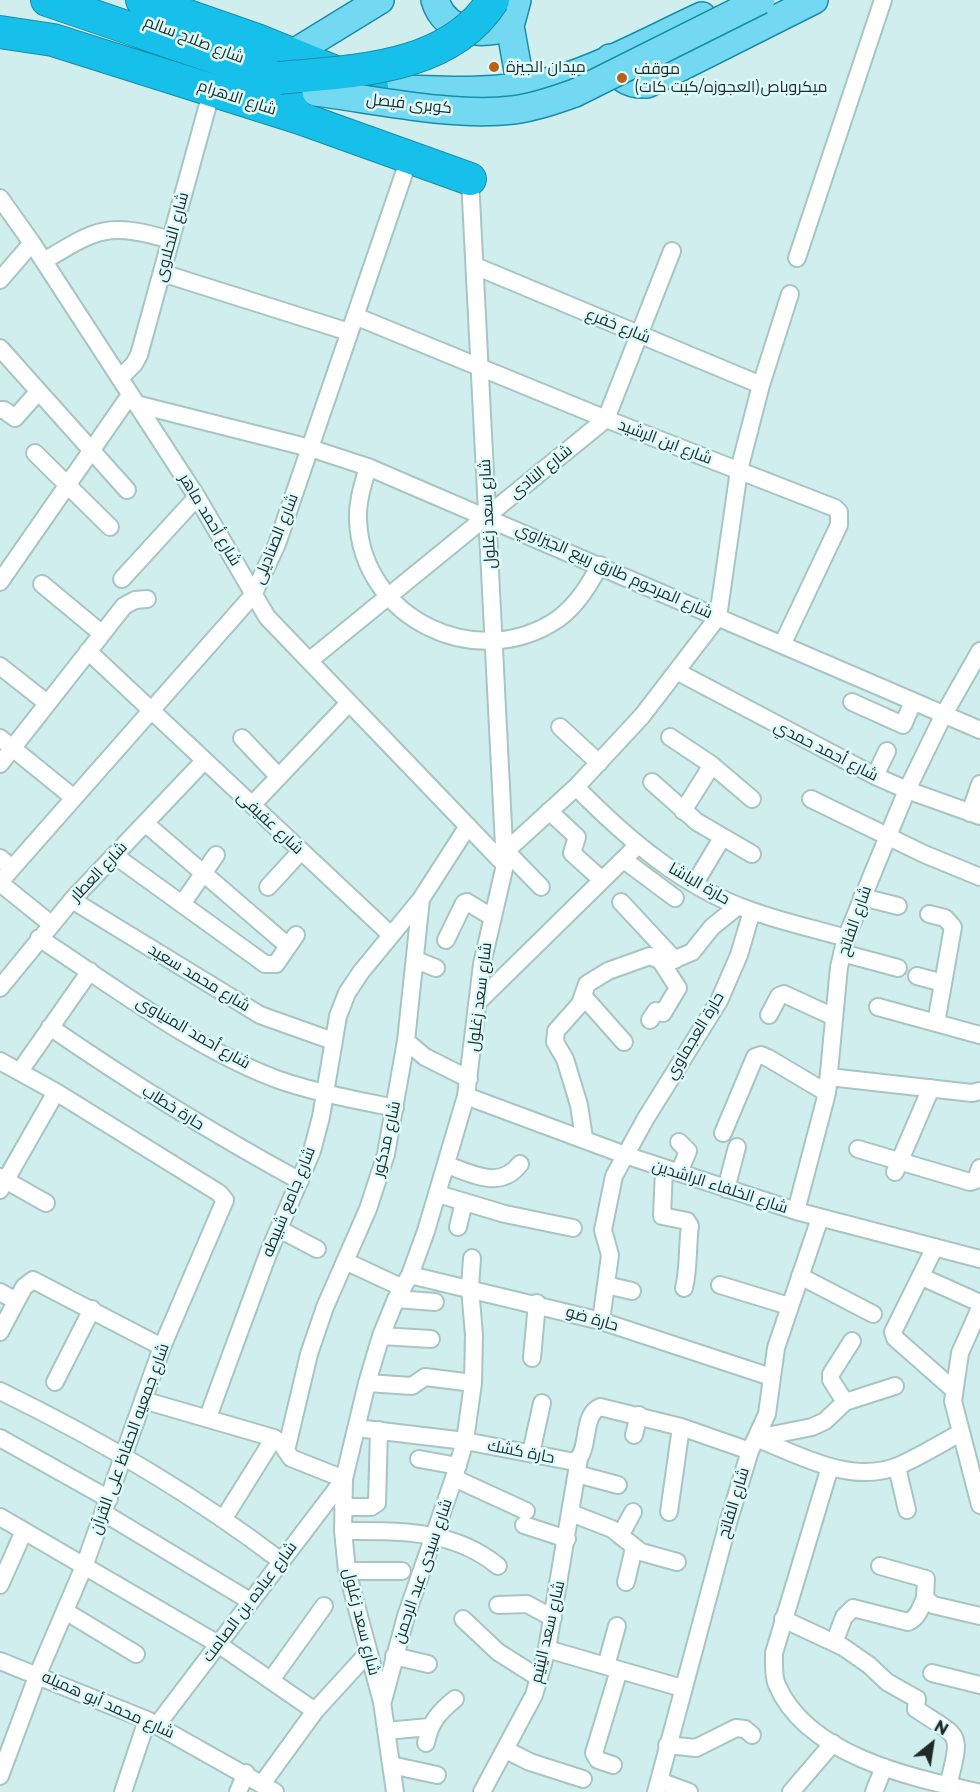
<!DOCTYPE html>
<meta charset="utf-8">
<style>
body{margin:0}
#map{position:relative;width:980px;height:1792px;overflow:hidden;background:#d0eeed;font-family:Montserrat,sans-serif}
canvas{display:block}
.north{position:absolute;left:902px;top:1714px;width:60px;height:60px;-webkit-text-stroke:4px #ddfbfa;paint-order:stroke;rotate:30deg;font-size:16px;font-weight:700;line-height:24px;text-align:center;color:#1f2a2a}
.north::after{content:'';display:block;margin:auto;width:21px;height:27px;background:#1f2a2a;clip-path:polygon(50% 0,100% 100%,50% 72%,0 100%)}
</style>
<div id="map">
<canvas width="980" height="1792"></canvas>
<div class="north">N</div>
</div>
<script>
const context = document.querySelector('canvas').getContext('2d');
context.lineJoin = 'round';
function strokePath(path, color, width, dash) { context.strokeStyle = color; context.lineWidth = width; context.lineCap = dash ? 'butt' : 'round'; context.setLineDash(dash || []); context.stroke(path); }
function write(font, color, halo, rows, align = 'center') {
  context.font = font + ' Montserrat,Cairo,sans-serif'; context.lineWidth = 5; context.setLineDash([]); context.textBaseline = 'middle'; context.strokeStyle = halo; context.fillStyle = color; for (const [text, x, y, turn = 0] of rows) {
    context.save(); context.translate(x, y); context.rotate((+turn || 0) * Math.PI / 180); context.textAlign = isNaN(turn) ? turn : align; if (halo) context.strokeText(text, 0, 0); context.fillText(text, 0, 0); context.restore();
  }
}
const street = new Path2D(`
 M0,198L32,243L197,497L267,617L505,865
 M797,258L883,0
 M44,261C98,228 108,222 171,240
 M475,266L761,385
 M162,273L349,332
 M0,280L32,243
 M355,316L606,419L835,508L839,512V525L782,645
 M0,348L127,490
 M120,378L134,364L139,355L212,90
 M136,404L310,448L368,467L980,730
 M0,410H4L15,418L38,392
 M35,453L110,527
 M368,467C363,484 357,502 358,520C362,619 477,674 558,619C577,605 589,585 600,565
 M122,579L197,497
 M0,582L130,395
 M42,584L101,633
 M88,651L391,935
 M309,661L606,419L672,251
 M0,666L47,703
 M678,672L875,776L907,790L980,816
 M852,702L903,725L913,702
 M560,727L599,763
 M670,737L712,765L752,799
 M0,738L74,798
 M242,738L279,777
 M0,764L124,606L135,600L147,599
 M875,776L887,751
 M652,782L697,822L752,854
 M576,787C626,838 684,888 752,911C783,922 815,929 846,938
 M811,799L924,854L980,877
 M252,805L349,703
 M549,811L577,837L572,853L602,880
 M683,811L712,765
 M970,813L980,784
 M145,823L288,946
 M114,855L265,964H276L296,935
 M0,858L12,868
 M624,860L675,898
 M0,882L253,595L277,544L410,156
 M0,883L51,924
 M695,883L722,838
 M268,887L301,851
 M541,887L506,851L576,787L642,716L718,617L739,470L761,385L790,294
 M862,897L898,906
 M72,900L260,1015L333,1041
 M621,902L675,960
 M182,904L216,855
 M929,914L945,918L953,927L936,1023
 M39,938C113,986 197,1050 279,1080C317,1093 356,1100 395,1108
 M446,940L464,903L467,902L492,917
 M842,953L898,968
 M416,960L436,968
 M917,976L943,983
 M0,988L72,900L204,761
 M584,997L624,1042
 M477,1003L638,845
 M878,1007L980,1035
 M769,1015L779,996L784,994L834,1017
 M650,1020L656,1011L663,1013L678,988L662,963
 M50,1027C131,1083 214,1134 300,1181
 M406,1041L425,1057L469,1079
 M0,1061L56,1092L219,1193L225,1200L162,1347L85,1564L38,1674L0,1776
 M20,1071L90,971
 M829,1077L972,1093L980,1091
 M466,1096L625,1155L796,1211L980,1259
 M723,1133L755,1057L761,1055L768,1058L827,1093
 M584,1138L579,1105L565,1059L555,1042L556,1031L580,1004L587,984L608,971L650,956L666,963L692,952L712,927L738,906
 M858,1149L970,1182L976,1180L980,1168
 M447,1165C473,1174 500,1190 520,1164
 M664,1169L662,1216L687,1221L690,1226C687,1248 689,1268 684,1288
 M895,1172L931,1088
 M679,1173L688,1151L679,1142
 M0,1177L46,1203
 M726,1189L737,1147
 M0,1190L56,1092
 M438,1194L505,1214L573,1228
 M796,1211L827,1093L839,967L846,938L907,790L943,716L980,651
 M458,1227L464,1202
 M279,1229L317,1249
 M935,1247L893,1332L895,1338L954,1390
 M345,1261L403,1288
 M410,1275L601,1321L771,1377
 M800,1276L873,1314
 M922,1277L980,1303
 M606,1285L632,1291
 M720,1285L789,1306
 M0,1292L16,1301
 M396,1299L435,1302
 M980,1308L960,1353L953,1401L980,1505
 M601,1321L610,1255L603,1230L614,1176L646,1118L719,1001L739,955L752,911
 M0,1332L24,1287L33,1280L162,1347
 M381,1336L431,1339
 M532,1358L537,1303
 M55,1382L92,1309
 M367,1383L412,1386L425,1377L473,1383
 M0,1391C99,1439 193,1494 281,1561
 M143,1400L274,1438L281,1443L291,1458L344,1479L157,1725
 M845,1402L831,1380V1374L852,1341
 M208,1417L268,1254L312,1151L321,1117L338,1016L347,993L361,972L421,899
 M356,1428L465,1441L575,1462C591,1450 581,1415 600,1407L681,1427L750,1451
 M634,1435L639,1415
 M0,1438L109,1499
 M756,1438C799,1455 851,1485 898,1466C919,1457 940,1444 960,1433
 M757,1438L812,1427L825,1421L845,1402L895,1386
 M286,1451L309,1354L325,1307L368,1209L386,1154L406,1041L421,899L468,826
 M531,1453L542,1403
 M419,1459L458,1466
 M830,1467L774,1653C774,1662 773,1676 777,1685C807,1755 909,1777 977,1792
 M897,1467L907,1510
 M577,1474L618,1485
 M454,1478L526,1511
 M343,1507H371L377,1503L379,1430
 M669,1512L681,1427
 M104,1513L250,1601
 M571,1513L612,1529L641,1552L677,1562
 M0,1517L218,1644L315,1711
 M224,1518L274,1438
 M524,1525L567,1539
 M343,1531C399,1531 453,1529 498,1566
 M621,1534L633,1512
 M880,1566L926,1579L925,1598L933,1605L980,1616
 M347,1571H402
 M626,1582L634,1548
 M0,1585L24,1531
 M498,1605L527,1604L553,1618
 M65,1611L136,1654
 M463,1619L498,1652L539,1678
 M783,1619L843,1647L869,1665L887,1682L917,1699L916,1709C961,1739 962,1730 948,1786
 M834,1643L844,1617L853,1608L908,1622C918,1618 921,1607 925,1598
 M547,1649L682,1688
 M394,1656L428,1664
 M0,1661L147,1720L275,1792
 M606,1666L617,1626
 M932,1673L980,1685
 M271,1680L324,1606
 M383,1701L406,1616L454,1478L465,1441L473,1383L474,1335L470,1288L472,1258
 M386,1731L429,1727
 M426,1743C430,1722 439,1712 455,1699
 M667,1745L696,1748L736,1728L745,1729L752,1735
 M506,1750L530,1762L583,1779
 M391,1765L437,1775
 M613,1765L598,1760L594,1753L619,1670
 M659,1781L689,1792
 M262,1784L315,1711L368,1653
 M123,1792L147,1720
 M238,1792L246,1773
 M395,1792L382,1702L347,1571L343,1531L344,1479L367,1383L381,1336L396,1299L410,1275L426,1231L466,1096L482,964L505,865L470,179
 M482,1792L534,1695L547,1649L579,1459
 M656,1792L728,1523L750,1451L767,1414L776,1348L820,1218
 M791,1792L833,1743
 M874,1792L884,1767`);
const primary = new Path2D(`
 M435,0C445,34 482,36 510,26
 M517,0L510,26L521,87
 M292,54L380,0
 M610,58C617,77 627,85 647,84L814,0
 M350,86C418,89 488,97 555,80C600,68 658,36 702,16`);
const highway = new Path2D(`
 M47,0L305,88
 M142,0L257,40L372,87
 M0,32L53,40L300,118L470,179`);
const primaryBridge = new Path2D(`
 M316,92C376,100 453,117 513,110C535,107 555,100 575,93L761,0`);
const highwayBridge = new Path2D(`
 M279,78C353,71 449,70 493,0`);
const markers = [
 [494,67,6,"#be5f16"],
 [622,78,6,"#be5f16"]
];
const streetNames = [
 ["شارع صلاح سالم",194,40,21],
 ["شارع الاهرام",237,98,18],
 ["كوبرى فيصل",409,104,6],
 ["شارع النحلاوى",172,237,-75],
 ["شارع خفرع",618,326,22],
 ["شارع ابن الرشيد",665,442,21],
 ["شارع النادى",541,472,-39],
 ["شارع سعد زغلول",488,514,-93],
 ["شارع أحمد ماهر",210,520,59],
 ["شارع الصناديلى",276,539,-68],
 ["شارع المرحوم طارق ربيع الجيزاوي",614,571,24],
 ["شارع أحمد حمدي",826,751,27],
 ["شارع عفيفى",270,823,43],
 ["شارع العطار",99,872,-47],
 ["حارة الباشا",699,884,30],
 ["شارع الفاتح",855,921,-71],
 ["شارع محمد سعيد",199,978,31],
 ["شارع سعد زغلول",480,997,-83],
 ["شارع أحمد المنياوى",193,1033,30],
 ["حارة العجماوي",695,1036,-59],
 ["حارة خطاب",173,1108,32],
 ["شارع مدكور",387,1139,-77],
 ["شارع الخلفاء الراشدين",720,1187,18],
 ["شارع جامع شبيطه",289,1202,-68],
 ["حارة ضو",592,1319,16],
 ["شارع جمعيه الحفاظ على القرآن",130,1439,-70],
 ["حارة كشك",521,1452,11],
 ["شارع الفاتح",734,1503,-73],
 ["شارع سيدى عبد الرحمن",423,1571,-71],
 ["شارع عباده بن الصامت",250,1602,-53],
 ["شارع سعد زغلول",361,1622,76],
 ["شارع سعد اليتيم",548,1632,-77],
 ["شارع محمد أبو هميله",108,1705,24]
];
const poiNames = [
 ["ميدان الجيزة",506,67],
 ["موقف",634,69],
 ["ميكروباص(العجوزه/كيت كات)",634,87]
];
strokePath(street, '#a7c5c3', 20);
strokePath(primary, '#198ca7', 30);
strokePath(highway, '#198ca7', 34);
strokePath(street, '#fff', 16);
strokePath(primary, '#73d9f3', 27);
strokePath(highway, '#16c0eb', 32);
strokePath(primaryBridge, '#198ca7', 30, []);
strokePath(highwayBridge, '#198ca7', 34, []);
strokePath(primaryBridge, '#73d9f3', 27);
strokePath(highwayBridge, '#16c0eb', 32);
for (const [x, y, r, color] of markers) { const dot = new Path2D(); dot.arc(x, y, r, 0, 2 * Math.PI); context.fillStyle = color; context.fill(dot); strokePath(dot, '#ddfbfa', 2); }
write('16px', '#1f2a2a', '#ddfbfa', streetNames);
write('16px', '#1f2a2a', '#ddfbfa', poiNames, 'left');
</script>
